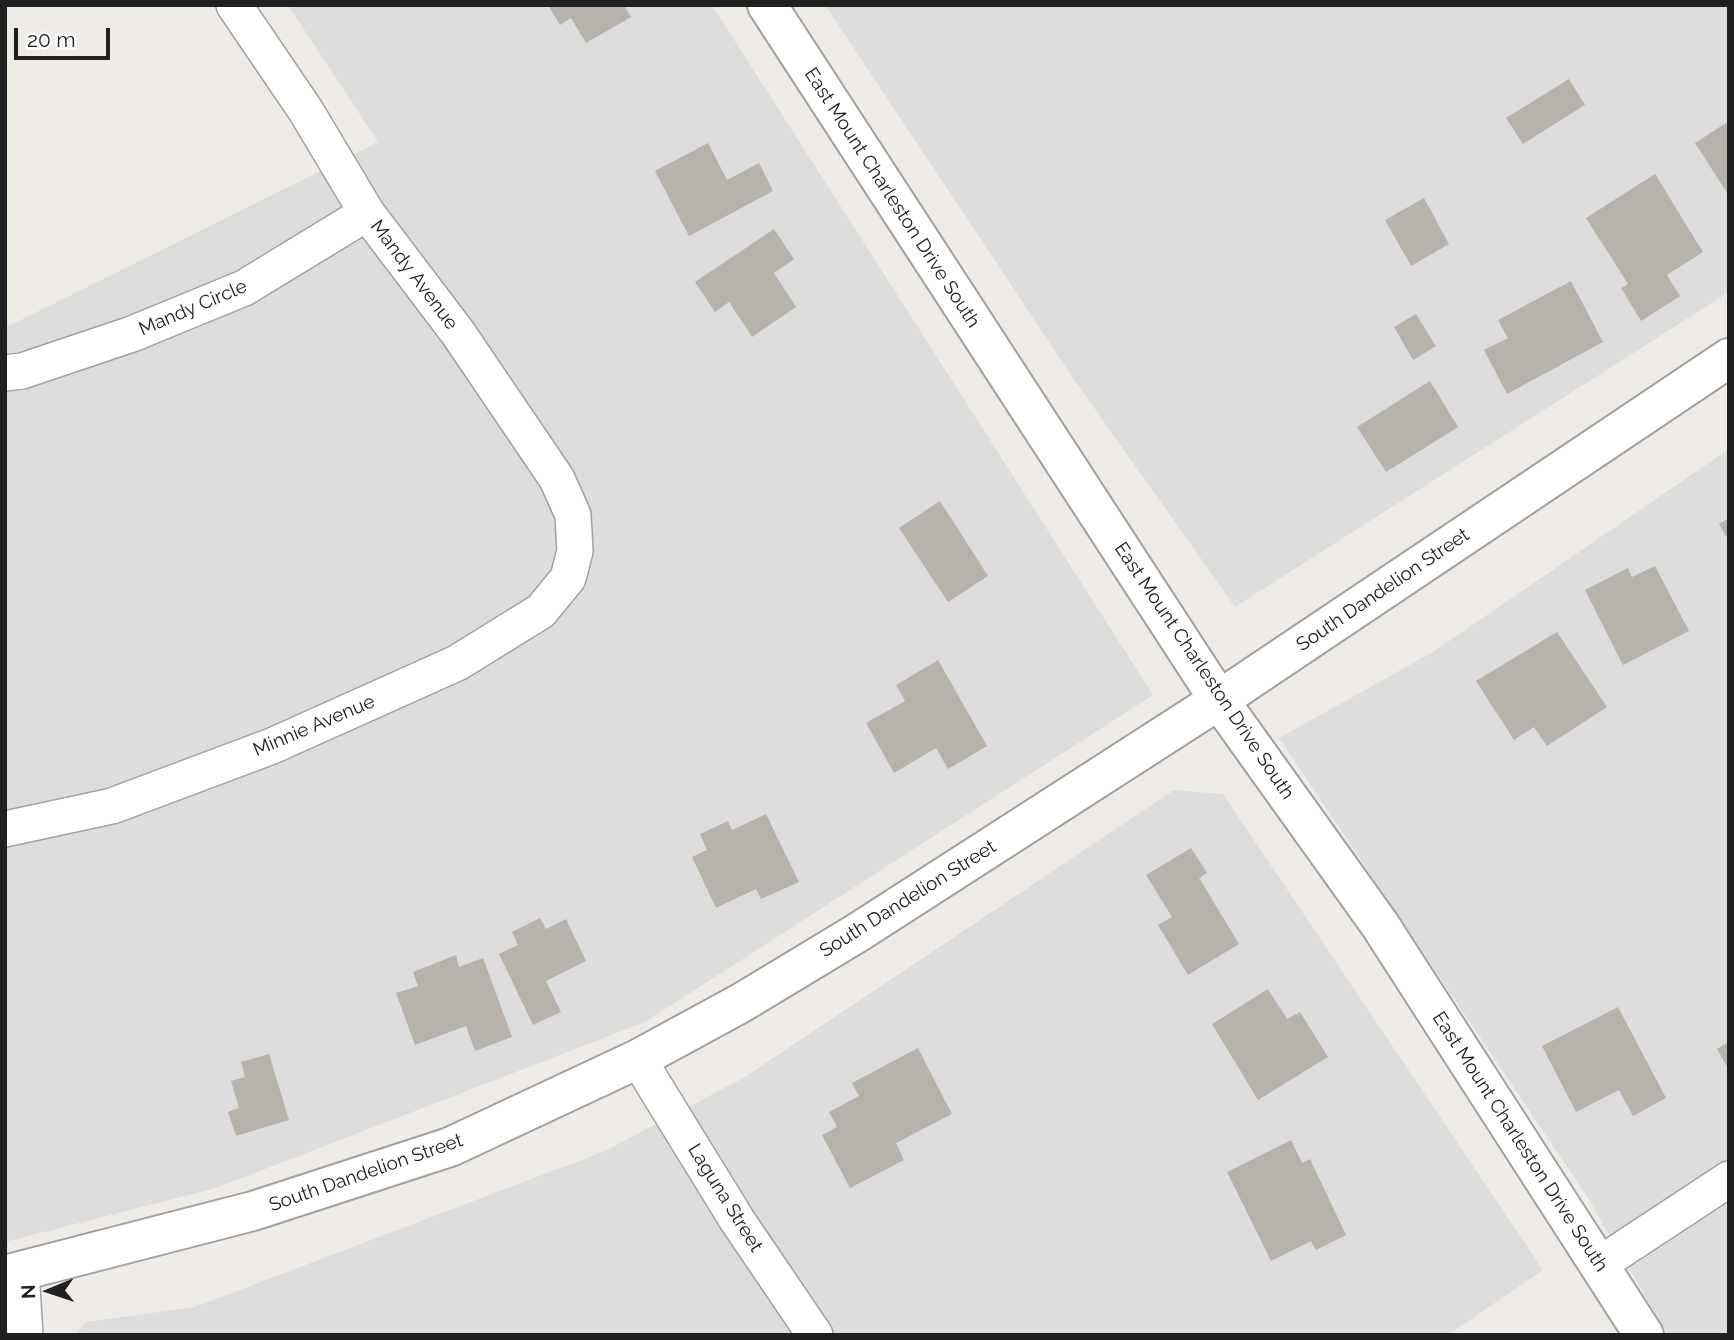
<!DOCTYPE html>
<style>
body{margin:0}
#map{position:relative;width:1734px;height:1340px;overflow:hidden;background:#efece7;font-family:Raleway,sans-serif}
canvas{display:block}
.frame{position:absolute;inset:0;border:7px solid #202020;pointer-events:none}
.north{position:absolute;left:14px;top:1256px;width:70px;height:70px;-webkit-text-stroke:5px #fff;paint-order:stroke;rotate:268deg;font-size:19px;font-weight:700;line-height:28px;text-align:center;color:#202020}
.north::after{content:'';display:block;margin:auto;width:24px;height:32px;background:#202020;clip-path:polygon(50% 0,100% 100%,50% 72%,0 100%)}
.scale{position:absolute;left:14px;top:28px;width:96px;height:32px;box-sizing:border-box;border:4px solid #202020;border-top:0;padding-left:9px;font-size:21px;line-height:24px;white-space:nowrap;color:#202020;-webkit-text-stroke:5px #fff;paint-order:stroke}
</style>
<div id="map">
<canvas width="1734" height="1340"></canvas>
<div class="frame"></div>
<div class="north">N</div>
<div class="scale">20 m</div>
</div>
<script>
const context = document.querySelector('canvas').getContext('2d');
context.lineJoin = 'round';
function paint(path, color) { context.fillStyle = color; context.fill(path, 'evenodd'); }
function strokePath(path, color, width, dash) { context.strokeStyle = color; context.lineWidth = width; context.lineCap = dash ? 'butt' : 'round'; context.setLineDash(dash || []); context.stroke(path); }
function write(font, color, halo, rows, align = 'center') {
  context.font = font + ' Raleway,sans-serif'; context.lineWidth = 5; context.setLineDash([]); context.textBaseline = 'middle'; context.strokeStyle = halo; context.fillStyle = color; for (const [text, x, y, turn = 0] of rows) {
    context.save(); context.translate(x, y); context.rotate((+turn || 0) * Math.PI / 180); context.textAlign = isNaN(turn) ? turn : align; if (halo) context.strokeText(text, 0, 0); context.fillText(text, 0, 0); context.restore();
  }
}
const residential = new Path2D(`
 M288,5H712L1153,695L645,1022L216,1188L5,1242V328L378,142Z
 M825,5H1729V292L1235,607L1073,378Z
 M1729,449V1335H1668L1588,1198L1279,738L1433,652Z
 M1174,790L1223,794L1543,1270L1448,1335H75L86,1322L195,1307L605,1151L745,1077Z`);
const building = new Path2D(`
 M548,5H624L631,17L586,43L571,18L560,25Z
 M1569,79L1585,105L1523,144L1506,118Z
 M1729,121V196L1695,143Z
 M708,143L727,180L759,163L773,191L689,236L655,171Z
 M1655,174L1703,252L1667,275L1680,296L1641,321L1621,288L1628,284L1586,218Z
 M1424,198L1449,244L1411,266L1385,220Z
 M774,229L794,259L774,273L796,307L752,337L729,302L715,312L695,282Z
 M1571,281L1603,342L1507,394L1484,350L1508,338L1498,320Z
 M1416,314L1436,346L1413,360L1394,327Z
 M1430,381L1458,427L1386,472L1357,427Z
 M940,501L988,576L948,602L899,528Z
 M1729,518V541L1719,524Z
 M1655,566L1689,631L1623,665L1585,590L1628,568L1632,577Z
 M1557,632L1607,707L1547,746L1534,727L1514,740L1476,681Z
 M938,660L987,746L948,769L936,748L894,773L866,723L905,701L896,685Z
 M766,814L799,882L761,899L756,889L716,908L692,857L707,850L700,834L728,821L732,830Z
 M1191,848L1207,873L1199,878L1239,944L1188,975L1158,925L1172,917L1146,875Z
 M540,918L546,929L566,919L586,961L546,981L561,1012L533,1025L499,954L518,945L512,932Z
 M456,955L459,967L483,958L512,1037L475,1051L466,1026L415,1045L396,993L418,986L413,972Z
 M1268,989L1287,1019L1300,1012L1328,1057L1258,1100L1212,1024Z
 M1618,1007L1666,1098L1633,1116L1619,1090L1576,1112L1542,1046Z
 M1729,1042V1070L1717,1049Z
 M918,1048L952,1114L896,1143L904,1160L850,1188L822,1135L837,1127L829,1112L859,1096L852,1083Z
 M269,1054L289,1120L236,1136L228,1112L239,1108L231,1081L245,1077L241,1062Z
 M1291,1140L1302,1163L1310,1159L1346,1235L1316,1250L1311,1241L1271,1261L1227,1172Z`);
const minor = new Path2D(`
 M5,373L22,371L132,334L244,288L367,213
 M5,829L112,806L272,746L457,663L541,611L568,578L575,551L573,515L557,479L458,333L367,213L306,111L234,5
 M638,1059L737,1220L815,1335
 M1600,1264L1729,1179
 M21,1271L25,1335`);
const tertiary = new Path2D(`
 M767,5L1219,700L1380,925L1644,1335
 M5,1275L253,1211L450,1147L638,1059L741,1003L857,933L1219,700L1729,358`);
const streetNames = [
 ["East Mount Charleston Drive South",892,198,57],
 ["Mandy Avenue",414,275,53],
 ["Mandy Circle",193,308,-23],
 ["South Dandelion Street",1383,590,-34],
 ["East Mount Charleston Drive South",1204,671,56],
 ["Minnie Avenue",314,726,-23],
 ["South Dandelion Street",908,899,-32],
 ["East Mount Charleston Drive South",1520,1142,57],
 ["South Dandelion Street",366,1173,-19],
 ["Laguna Street",725,1198,58]
];
paint(residential, '#dedddd');
paint(building, '#b8b2ad');
strokePath(minor, '#a1a1a1', 38);
strokePath(tertiary, '#a1a1a1', 42);
strokePath(minor, '#fff', 35);
strokePath(tertiary, '#fff', 38);
write('19px', '#202020', '#fff', streetNames);
</script>
